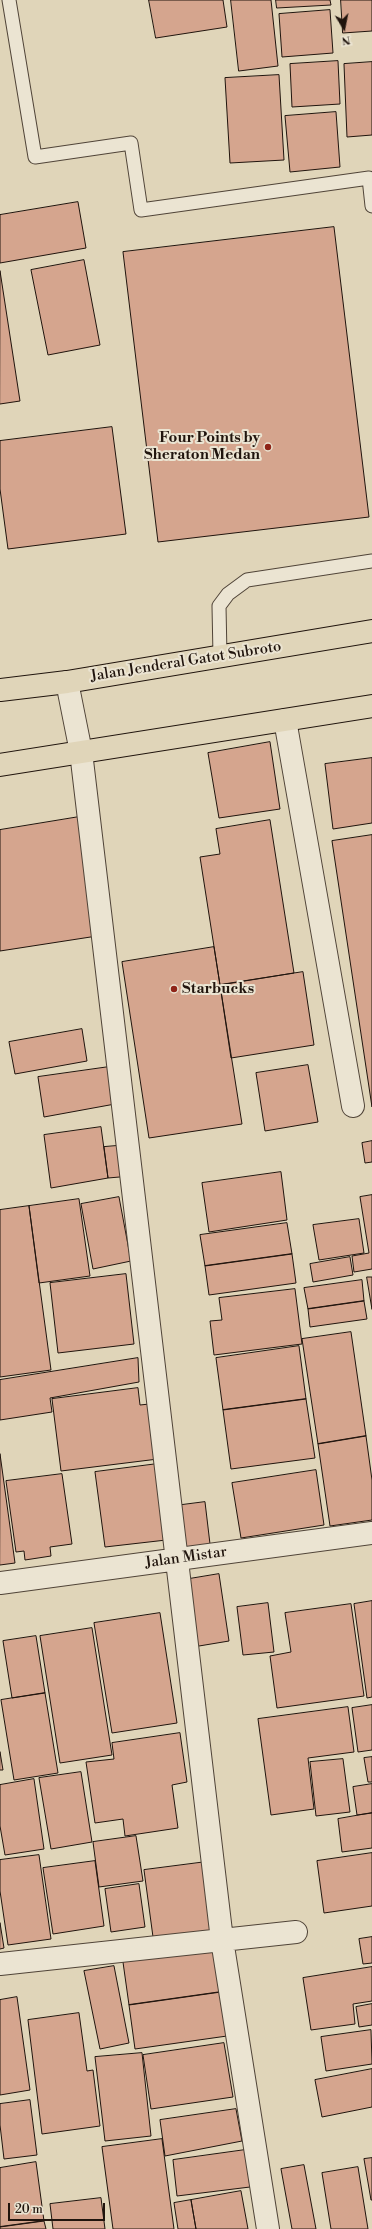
<!DOCTYPE html>
<style>
body{margin:0}
#map{position:relative;width:372px;height:2229px;overflow:hidden;background:#e0d5b9;font-family:"Libre Bodoni",serif}
canvas{display:block}
.north{position:absolute;left:324px;top:8px;width:40px;height:40px;-webkit-text-stroke:3px #ebe4d2;paint-order:stroke;rotate:170deg;font-size:11px;font-weight:700;line-height:16px;text-align:center;color:#20140d}
.north::after{content:'';display:block;margin:auto;width:14px;height:18px;background:#20140d;clip-path:polygon(50% 0,100% 100%,50% 72%,0 100%)}
.scale{position:absolute;left:8px;top:2203px;width:97px;height:18px;box-sizing:border-box;border:2px solid #20140d;border-top:0;padding-left:5px;font-size:12px;line-height:14px;white-space:nowrap;color:#20140d;-webkit-text-stroke:3px #ebe4d2;paint-order:stroke}
</style>
<div id="map">
<canvas width="372" height="2229"></canvas>
<div class="north">N</div>
<div class="scale">20 m</div>
</div>
<script>
const context = document.querySelector('canvas').getContext('2d');
context.lineJoin = 'round';
function paint(path, color) { context.fillStyle = color; context.fill(path, 'evenodd'); }
function strokePath(path, color, width, dash) { context.strokeStyle = color; context.lineWidth = width; context.lineCap = dash ? 'butt' : 'round'; context.setLineDash(dash || []); context.stroke(path); }
function write(font, color, halo, rows, align = 'center') {
  context.font = font + ' "Libre Bodoni",serif'; context.lineWidth = 4; context.setLineDash([]); context.textBaseline = 'middle'; context.strokeStyle = halo; context.fillStyle = color; for (const [text, x, y, turn = 0] of rows) {
    context.save(); context.translate(x, y); context.rotate((+turn || 0) * Math.PI / 180); context.textAlign = isNaN(turn) ? turn : align; if (halo) context.strokeText(text, 0, 0); context.fillText(text, 0, 0); context.restore();
  }
}
const building = new Path2D(`
 M149,0H223L227,27L156,38Z
 M231,0H271L278,66L239,71Z
 M276,0H330L331,5L277,8Z
 M341,0H372V31L343,33Z
 M330,10L333,53L282,57L279,14Z
 M338,61L340,104L292,107L290,64Z
 M372,62V135L347,137L344,64Z
 M279,75L284,160L230,163L225,78Z
 M336,112L340,167L290,172L285,116Z
 M78,202L86,248L0,263V215Z
 M334,227L369,517L158,542L123,252Z
 M84,260L100,345L48,355L31,270Z
 M0,271L20,401L0,404Z
 M112,427L126,534L8,549L0,489V441Z
 M270,742L280,809L219,818L208,753Z
 M372,758V823L333,829L325,764Z
 M79,817L97,936L0,951V830Z
 M270,820L294,973L220,985L200,857L220,854L216,829Z
 M372,835V1107L332,841Z
 M214,947L242,1124L149,1138L122,962Z
 M303,972L314,1045L231,1058L220,985Z
 M82,1029L87,1061L15,1074L9,1042Z
 M308,1065L318,1122L265,1131L256,1073Z
 M109,1067L115,1104L44,1117L38,1077Z
 M101,1127L108,1178L51,1188L44,1135Z
 M372,1141V1162L365,1163L362,1143Z
 M128,1145L131,1176L108,1178L104,1147Z
 M281,1172L287,1220L209,1232L202,1183Z
 M372,1195V1269L354,1272L352,1256L369,1253L360,1197Z
 M119,1197L131,1261L93,1269L81,1204Z
 M79,1199L90,1276L39,1283L29,1206Z
 M29,1206L51,1370L0,1377V1210Z
 M359,1219L364,1253L319,1260L313,1225Z
 M287,1223L292,1254L205,1266L200,1235Z
 M292,1254L296,1283L209,1295L205,1266Z
 M350,1257L353,1275L313,1282L310,1264Z
 M126,1274L134,1344L58,1353L50,1283Z
 M367,1277H372V1309Z
 M362,1280L364,1301L308,1309L304,1288Z
 M295,1289L302,1344L214,1355L210,1321L222,1320L219,1298Z
 M364,1301L367,1319L310,1327L308,1309Z
 M351,1332L366,1436L318,1444L302,1339Z
 M299,1346L306,1399L223,1410L216,1358Z
 M138,1358L139,1382L50,1398L52,1412L0,1420V1380Z
 M138,1388L140,1405L159,1403L166,1458L61,1471L52,1399Z
 M306,1399L315,1458L231,1469L223,1410Z
 M366,1436L372,1480V1520L330,1526L318,1444Z
 M0,1454L15,1563L0,1565Z
 M165,1463L175,1539L105,1547L95,1472Z
 M316,1470L324,1525L241,1538L232,1483Z
 M62,1474L72,1544L50,1547L51,1556L25,1560L24,1551L16,1552L6,1481Z
 M205,1502L210,1544L179,1548L174,1506Z
 M219,1574L229,1641L193,1647L183,1580Z
 M372,1601V1697L367,1698L354,1604Z
 M268,1603L274,1652L243,1655L237,1607Z
 M351,1604L364,1696L277,1708L270,1656L291,1652L285,1613Z
 M160,1613L177,1723L112,1733L94,1623Z
 M92,1628L112,1755L60,1763L40,1636Z
 M36,1636L45,1693L12,1698L3,1641Z
 M45,1693L58,1773L14,1780L1,1700Z
 M372,1705V1750L358,1752L352,1708Z
 M348,1707L354,1752L308,1758L314,1809L271,1815L258,1719Z
 M180,1733L187,1782L172,1785L178,1828L125,1836L123,1819L95,1823L86,1762L114,1759L112,1743Z
 M0,1752L3,1770H0Z
 M372,1757V1782H368L364,1758Z
 M343,1759L350,1812L316,1816L310,1762Z
 M81,1772L92,1842L51,1849L39,1778Z
 M34,1779L44,1849L5,1855L0,1826V1785Z
 M372,1784V1813L357,1815L353,1787Z
 M372,1813V1848L342,1852L338,1819Z
 M136,1836L143,1881L99,1887L93,1842Z
 M372,1853V1906L324,1913L317,1861Z
 M39,1855L51,1939L8,1945L0,1891V1860Z
 M95,1861L104,1926L53,1934L43,1868Z
 M206,1862L214,1930L153,1937L144,1870Z
 M139,1884L145,1927L111,1932L105,1889Z
 M0,1923L4,1948L0,1949Z
 M372,1937V1963L363,1964L359,1939Z
 M214,1942L221,1992L129,2005L122,1955Z
 M114,1966L129,2043L100,2049L84,1971Z
 M372,1967V2001L353,2004L355,2024L311,2030L303,1978Z
 M221,1992L227,2036L135,2049L129,2005Z
 M17,1997L30,2090L0,2095V2000Z
 M372,2004V2025L359,2027L356,2007Z
 M79,2013L87,2071L93,2070L100,2126L42,2134L28,2020Z
 M371,2030L372,2064L326,2071L321,2037Z
 M224,2043L233,2097L151,2109L143,2055Z
 M142,2053L151,2136L105,2141L95,2057Z
 M372,2069V2107L322,2117L315,2080Z
 M30,2100L37,2155L4,2159L0,2125V2104Z
 M236,2109L242,2141L165,2156L160,2120Z
 M162,2139L174,2229H113L102,2147Z
 M245,2150L250,2187L177,2196L173,2160Z
 M372,2158V2200H371L364,2159Z
 M36,2162L44,2221L0,2227V2168Z
 M304,2165L316,2229H292L281,2169Z
 M358,2167L368,2229H331L322,2173Z
 M241,2191L248,2229H196L191,2200Z
 M101,2198L105,2229H53L50,2204Z
 M191,2200L196,2229H178L174,2203Z
 M44,2221L46,2229H0V2227Z`);
const lane = new Path2D(`
 M9,0L35,157L131,143L141,210L369,178L372,206
 M220,656L219,606L228,594L247,580L372,561`);
const street = new Path2D(`
 M67,682L81,752L222,1940L268,2229
 M285,720L353,1106
 M0,1583L372,1533
 M0,1964L296,1932`);
const primary = new Path2D(`
 M0,690L67,682L372,631
 M0,765L372,706`);
const markers = [
 [268,447,4,"#8f2418"],
 [174,989,4,"#8f2418"]
];
const poiNames = [
 ["Four Points by",260,438],
 ["Sheraton Medan",260,455],
 ["Starbucks",182,989,"left"]
];
const streetNames = [
 ["Jalan Jenderal Gatot Subroto",186,662,-9],
 ["Jalan Mistar",186,1558,-8]
];
paint(building, '#d5a58e');
strokePath(building, '#20140d', 1);
strokePath(lane, '#504438', 15);
strokePath(street, '#504438', 24);
strokePath(primary, '#20140d', 24);
strokePath(lane, '#ebe4d2', 13);
strokePath(street, '#ebe4d2', 22);
strokePath(primary, '#e0d5b9', 22);
for (const [x, y, r, color] of markers) { const dot = new Path2D(); dot.arc(x, y, r, 0, 2 * Math.PI); context.fillStyle = color; context.fill(dot); strokePath(dot, '#ebe4d2', 1.5); }
write('bold 15px', '#20140d', '#ebe4d2', poiNames, 'right');
write('15px', '#20140d', '#ebe4d2', streetNames);
</script>
